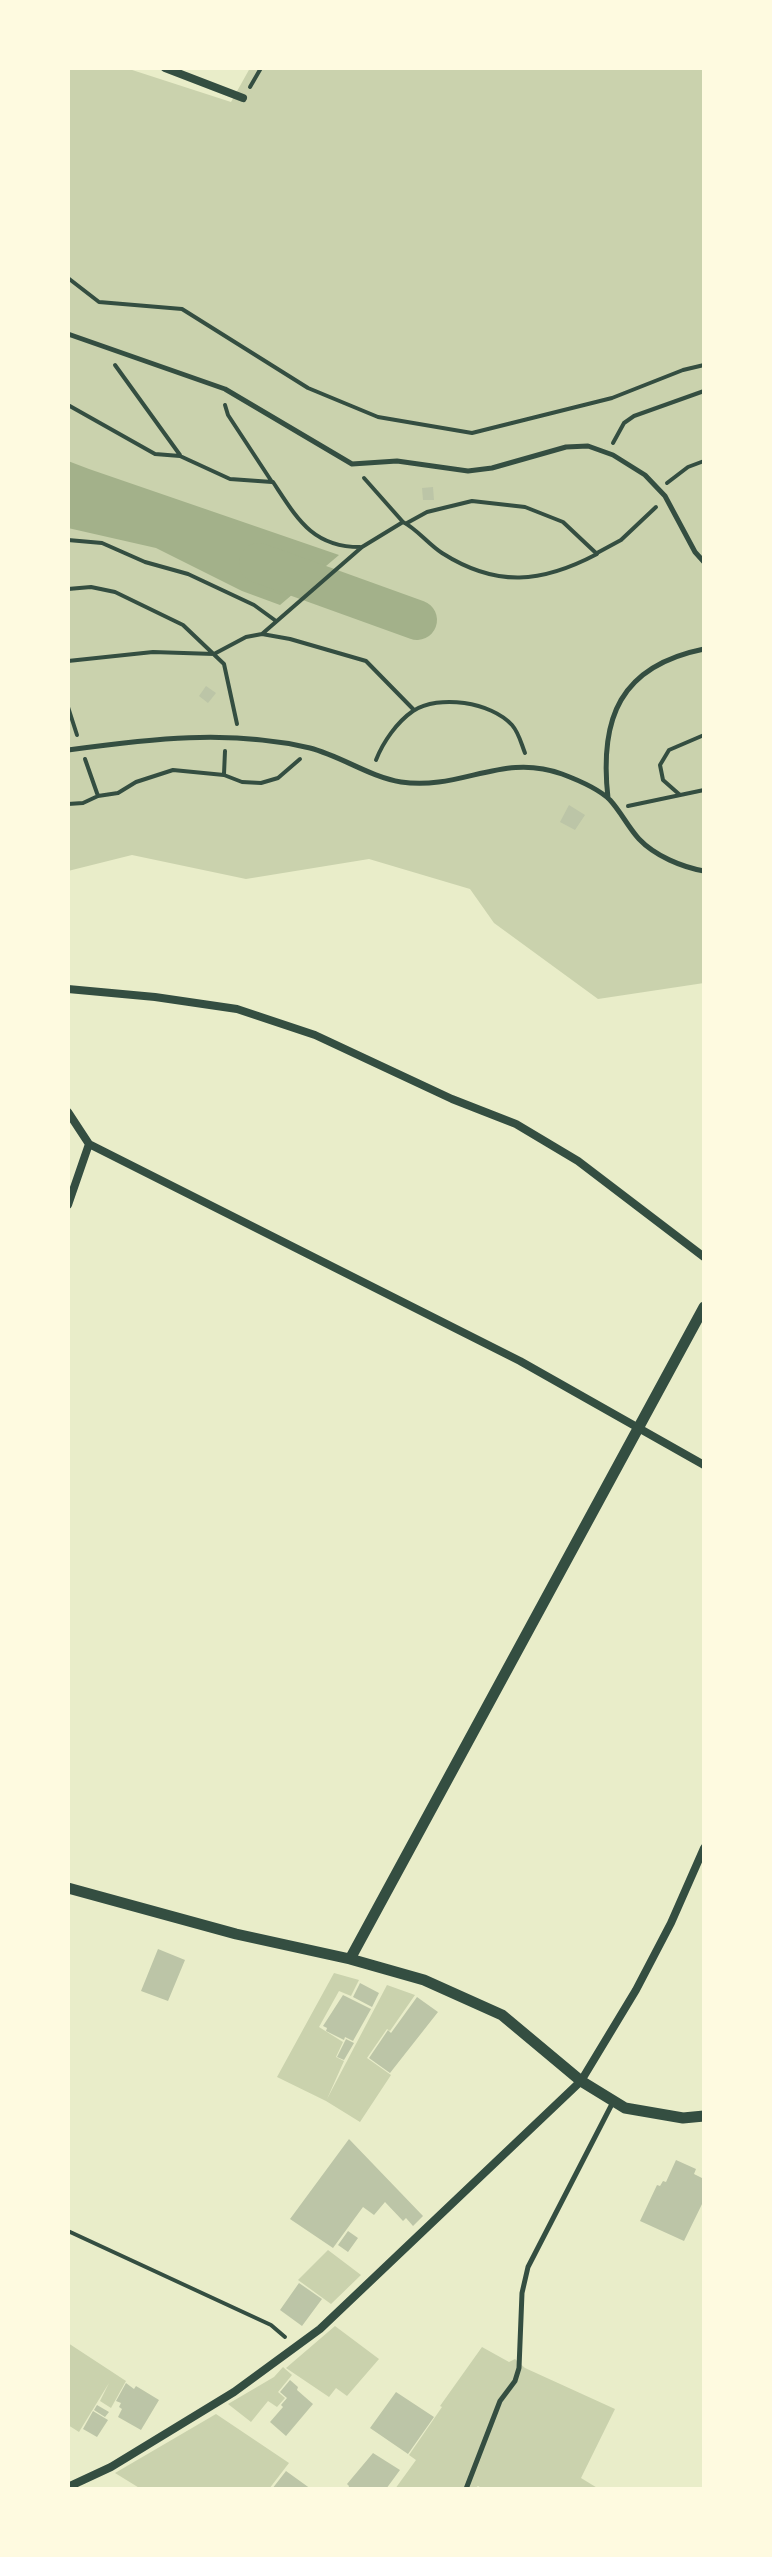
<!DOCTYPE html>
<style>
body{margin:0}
#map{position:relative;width:772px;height:2557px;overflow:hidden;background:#e9edc9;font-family:Raleway,sans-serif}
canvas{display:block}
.frame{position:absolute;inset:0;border:70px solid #fefae0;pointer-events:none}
</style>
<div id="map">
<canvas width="772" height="2557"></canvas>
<div class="frame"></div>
</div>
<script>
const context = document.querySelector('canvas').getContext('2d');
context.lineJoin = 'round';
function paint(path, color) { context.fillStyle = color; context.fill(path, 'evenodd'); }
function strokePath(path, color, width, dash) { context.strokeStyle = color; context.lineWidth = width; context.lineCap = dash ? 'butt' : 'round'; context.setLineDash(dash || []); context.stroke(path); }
const green = new Path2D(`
 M68,68H126L231,102L250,68H704V983L598,999L494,923L470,889L369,859L246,879L132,855L68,871Z
 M334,1973L359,1980L351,1996L339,1991L319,2027L343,2042L336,2057L344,2061L327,2099L387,1985L415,1995L390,2031L387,2029L367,2058L391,2075L360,2122L326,2101L277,2077Z
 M328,2250L361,2275L331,2304L298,2280Z
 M335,2326L379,2359L347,2396L336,2388L329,2397L286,2368Z
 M68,2343L126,2381L111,2408L100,2401L109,2383L79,2432L68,2425Z
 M482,2347L509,2362L515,2359L525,2368L615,2409L581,2478L599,2489H483L478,2486L474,2489H395L416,2460L409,2455L442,2407L440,2406Z
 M283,2367L292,2375L278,2392L285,2398L277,2407L268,2401L251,2422L228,2404L274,2377Z
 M216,2414L289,2463L269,2489H141L115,2473Z`);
const water = new Path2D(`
 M68,461L89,469L339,555L280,605L242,591L156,548L68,528Z`);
const river = new Path2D(`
 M259,563L417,620`);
const building = new Path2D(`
 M433,487L434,500H423L422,488Z
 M206,686L216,693L208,703L199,696Z
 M569,805L585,815L575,830L560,822Z
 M158,1949L185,1960L168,2001L141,1991Z
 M360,1983L379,1993L372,2007L353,1997Z
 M343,1995L371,2009L353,2041L345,2037L344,2040L326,2031L327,2028L323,2026Z
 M417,1997L438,2012L390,2073L369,2058L388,2030L391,2033Z
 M346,2039L354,2043L344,2060L337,2057Z
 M349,2139L423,2216L413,2226L406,2218L403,2221L385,2202L374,2215L363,2207L333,2248L290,2219Z
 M676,2160L696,2169L694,2174L704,2179V2200L684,2241L640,2221L657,2185L660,2186L663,2181L666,2182Z
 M348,2231L358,2238L348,2252L338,2245Z
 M299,2283L322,2299L302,2326L280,2310Z
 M290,2380L298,2387L297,2390L313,2404L286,2436L270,2422L283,2407L281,2405L287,2398L280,2392Z
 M126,2383L134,2389L136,2386L159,2400L141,2430L118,2417L122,2409L119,2407L121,2403L116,2401Z
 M396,2392L434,2417L408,2454L370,2428Z
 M97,2405L109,2412L105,2417L94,2410Z
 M93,2411L108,2420L97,2437L83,2429Z
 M373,2453L400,2470L386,2489H348L349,2486L347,2484Z
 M286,2471L311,2489H272Z`);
const path = new Path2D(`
 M250,87L261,68
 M68,278L99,302L182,309L308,388L378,417L472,433L612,398L683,370L704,365
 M115,365L180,455
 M68,405L155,454L180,456L230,479L272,482L228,415L225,405
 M613,443L624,423L634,416L704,391
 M273,482C297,518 312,547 360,547
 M667,483L688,467L704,461
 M403,522C417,529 428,544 442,553C497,588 542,583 597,554L563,522L525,507L472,501L427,512L407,523
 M68,540L102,543L145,562L188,574L254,605L276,621
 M597,553L621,540L656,507
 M68,589L91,587L115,592L183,625L224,664L237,724
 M262,634L362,547L403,522L364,478
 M68,661L153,652L214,654L246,637L262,634L290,639L366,661L414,710
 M68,707L77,735
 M85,759L98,796
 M376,760C383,742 397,722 413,711C439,694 491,702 512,725C519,733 521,743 525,753
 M224,774L225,751
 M680,795L663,780L660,765L669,750L704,735
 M68,804L83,803L98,796L118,793L136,782L173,770L224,775L242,782L261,783L278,778L300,759
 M628,806L704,790
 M68,2231L271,2325L285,2337`);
const service = new Path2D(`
 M68,334L225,389L352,464L397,461L468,471L492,468L566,447L588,446L613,455L645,475L665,496L695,552L704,562
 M68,750C149,739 229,729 310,748C341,756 370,777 401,782C461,791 502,752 562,774C578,780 598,788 610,800C621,812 628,827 639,839C655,856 682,867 704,871
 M608,798C599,718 620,666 704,649
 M466,2489L500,2401L515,2381L519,2368L522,2293L528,2267L613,2102`);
const minor = new Path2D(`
 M165,68L243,98
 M68,989L155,997L237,1009L315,1035L452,1099L516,1124L578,1161L704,1257
 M68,1112L89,1144
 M68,1205L89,1144L520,1361L704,1465
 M68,2487L111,2467L234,2392L320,2329L581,2081L636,1990L671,1923L704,1848`);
const tertiary = new Path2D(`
 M68,1888L236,1934L350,1959L424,1980L502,2015L581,2081L625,2108L683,2118L704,2116
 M350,1959L704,1307`);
paint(green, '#cad2ad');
paint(water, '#a3b18a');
strokePath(river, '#a3b18a', 40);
paint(building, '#bcc5a7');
strokePath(path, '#344e41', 4);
strokePath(service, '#344e41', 5);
strokePath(minor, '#344e41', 8);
strokePath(tertiary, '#344e41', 11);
</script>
